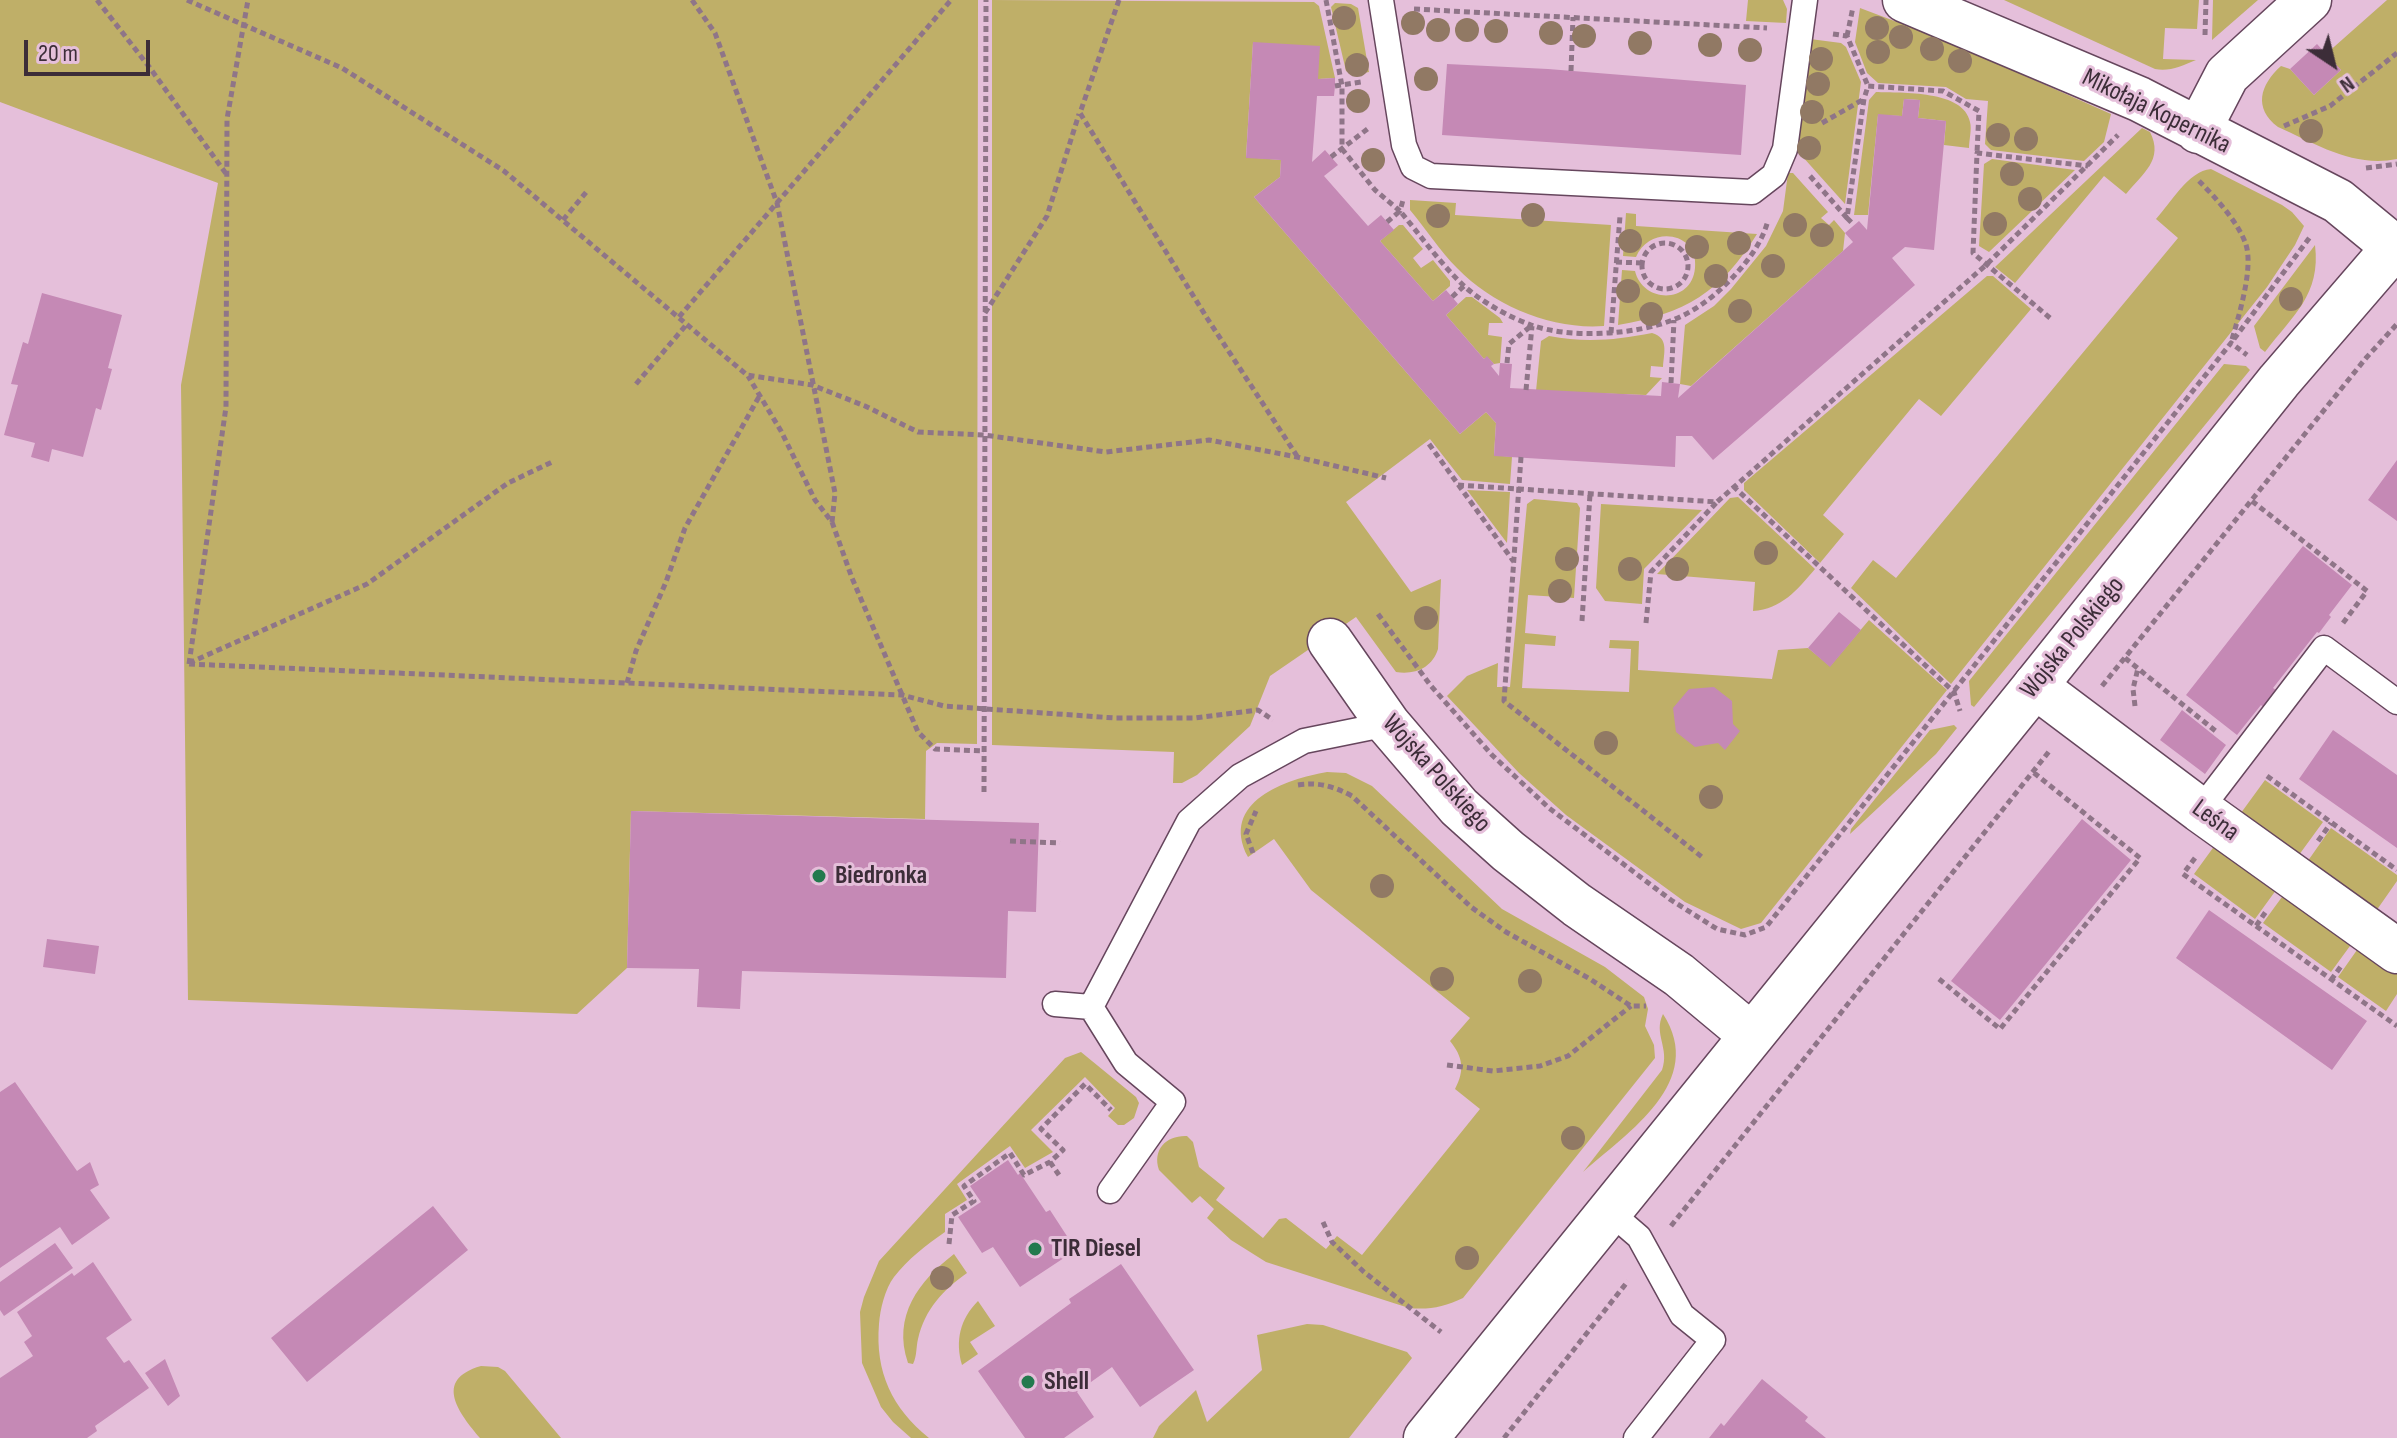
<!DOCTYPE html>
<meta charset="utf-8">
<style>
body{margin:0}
#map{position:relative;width:2397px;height:1438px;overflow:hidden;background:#e5bfda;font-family:"Sofia Sans Condensed",sans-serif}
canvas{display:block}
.north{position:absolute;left:2293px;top:24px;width:80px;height:80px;-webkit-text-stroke:6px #e5bfda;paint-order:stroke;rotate:145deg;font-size:22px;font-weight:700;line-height:32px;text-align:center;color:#3c2d38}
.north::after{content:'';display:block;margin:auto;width:28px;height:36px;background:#3c2d38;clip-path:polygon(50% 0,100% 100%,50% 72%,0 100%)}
.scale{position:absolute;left:24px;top:40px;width:126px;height:36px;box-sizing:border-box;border:4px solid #3c2d38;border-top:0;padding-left:10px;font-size:24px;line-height:28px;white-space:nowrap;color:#3c2d38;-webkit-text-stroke:6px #e5bfda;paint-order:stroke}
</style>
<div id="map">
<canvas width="2397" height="1438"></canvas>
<div class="north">N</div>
<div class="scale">20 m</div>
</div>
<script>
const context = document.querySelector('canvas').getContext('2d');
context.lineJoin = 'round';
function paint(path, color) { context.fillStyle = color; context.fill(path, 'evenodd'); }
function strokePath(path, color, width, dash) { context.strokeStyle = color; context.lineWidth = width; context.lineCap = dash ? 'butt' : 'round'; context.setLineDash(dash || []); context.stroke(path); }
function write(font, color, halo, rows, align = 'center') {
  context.font = font + ' "Sofia Sans Condensed",sans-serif'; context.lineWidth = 6; context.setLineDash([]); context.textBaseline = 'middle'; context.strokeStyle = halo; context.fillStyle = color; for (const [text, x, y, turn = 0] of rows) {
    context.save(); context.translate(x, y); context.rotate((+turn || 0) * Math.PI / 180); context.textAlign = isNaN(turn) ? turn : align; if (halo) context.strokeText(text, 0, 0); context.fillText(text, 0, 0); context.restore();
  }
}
const green = new Path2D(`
 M0,0H978L977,744L937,743L926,751L925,819L631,811L627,968L577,1014L188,1000L181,385L218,183L0,102Z
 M992,0L1314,2L1319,6L1335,78L1318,79L1253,43L1246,157L1281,160L1280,177L1254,197L1460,434L1486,412L1496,423L1494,455L1512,457L1510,484L1462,480L1430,439L1346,502L1411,592L1441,579L1438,649C1432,668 1415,675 1396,672L1356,617L1270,676L1250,726L1197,775L1182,783H1173L1174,752L992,745Z
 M1748,0H1783L1787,9L1786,23L1746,21Z
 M2004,0H2199L2197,29L2165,28L2163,59L2196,60C2182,66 2169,72 2155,69Z
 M2213,0H2258L2212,40Z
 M2387,0H2397V159C2354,168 2316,144 2278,127C2253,108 2260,85 2281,66L2290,69L2314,95L2341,70L2326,54Z
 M1335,3L1351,4L1358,8L1369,72L1354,75L1346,71L1331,7Z
 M1860,8L1942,39L2111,114L2104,142L2084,161L1991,150L1985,144L1988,101L1966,99L1946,87L1878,83L1867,73L1855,42Z
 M1810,39L1841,43L1846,47L1861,82L1845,204L1793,146Z
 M1876,92C1901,93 1964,90 1970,122C1972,129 1969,140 1969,148L1944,145L1946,121L1918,118L1920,100L1904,99L1902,116L1878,115L1868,215H1854L1869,100Z
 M2142,128L2150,132C2164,160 2143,173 2126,194L2104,176L2015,283L1995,267Z
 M1992,159L2075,170L1989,252L1979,246L1984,164Z
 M2211,169L2282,205L2292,212L2304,226L2295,245L2267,287L1951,684L1851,588L1873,560L1896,578L2178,238L2156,219C2171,203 2188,171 2211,169Z
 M1788,173H1793L1828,212L1821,218L1829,225L1834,220L1845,233L1843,251L1691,386L1680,384L1685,325L1714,306L1731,289L1766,246L1783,211Z
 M1410,200L1456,203L1455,215L1611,225L1604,326C1552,330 1494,306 1457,268C1440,251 1426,229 1410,210Z
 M1626,213L1636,214V226L1757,234C1721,292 1685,314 1618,325L1622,270L1635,271C1643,304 1692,304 1695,268C1699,232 1650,224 1636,257L1623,256Z
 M1399,225H1403L1423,249L1413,258L1421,268L1433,260L1450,281V286L1433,301L1380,241Z
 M2315,245C2321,295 2293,315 2265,352L2260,348L2254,326Z
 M1987,276H1993L2031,309L1941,416L1919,399L1823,515L1844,534L1820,563L1744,490V483Z
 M1466,297H1472L1500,318L1503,323H1489L1488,335L1502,337L1500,363L1494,364L1487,357L1484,359L1446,315Z
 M1652,333C1669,338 1664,352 1663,367L1651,366L1650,377L1662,378L1646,395L1536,391L1541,341L1549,336C1585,343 1617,340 1652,333Z
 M2224,364L2246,366L2250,370L1974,707L1971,705L1969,681Z
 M1467,490L1510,492L1507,543Z
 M1738,497L1815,569C1797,590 1782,609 1753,611L1755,582L1657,574L1730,498Z
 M1534,499L1577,503L1580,508L1574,598L1528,595L1525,633L1556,636L1555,646L1525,644L1522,688L1629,692L1631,649L1609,648L1610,640L1639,641L1638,670L1772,679L1778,650L1808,648L1830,666L1869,620L1947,690L1761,923L1741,929L1685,902L1566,815L1519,773L1447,696L1467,676L1498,663L1497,687H1510L1527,504Z
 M1601,504L1702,510L1644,569L1642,604L1605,601L1596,588Z
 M1954,725L1957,728L1936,754L1850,834L1851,829L1930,730Z
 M1327,772L1346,773L1372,786L1502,909L1605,967L1644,997L1648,1009L1645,1026L1654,1045L1655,1058L1463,1298C1444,1307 1429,1310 1409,1308L1266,1262L1231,1240L1207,1218L1214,1209L1200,1196L1192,1203L1159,1170C1152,1149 1167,1135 1187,1136L1193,1142L1199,1167L1225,1188L1216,1200L1263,1238L1279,1219L1286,1218L1326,1249L1337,1236L1362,1255L1480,1109L1455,1089C1465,1070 1463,1057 1450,1041L1470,1018L1311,890L1274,839L1248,857C1219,802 1286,779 1327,772Z
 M2265,780L2323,822L2296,859L2238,817Z
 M2331,828L2397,875V881L2374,914L2305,865Z
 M2218,841L2279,886L2255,919L2194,874Z
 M2290,886L2358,935L2331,972L2263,923Z
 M2364,940L2397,963V994L2386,1011L2338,977Z
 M1663,1014C1707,1082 1628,1132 1583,1172L1662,1070C1670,1048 1653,1034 1663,1014Z
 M1081,1052L1136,1097L1139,1103L1134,1118L1124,1125H1118L1108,1116L1115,1108L1085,1077L1031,1130L1053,1152L1025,1168L1010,1146L957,1184L967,1200L945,1214V1232C926,1245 908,1259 894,1277C885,1289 880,1309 879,1324C875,1372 892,1408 929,1438H911L893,1422L881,1407L862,1363L860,1312L864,1297L879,1261L1065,1058Z
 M954,1254L967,1273C943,1290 925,1309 918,1339C916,1347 917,1356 913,1364L908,1363C892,1316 919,1281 954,1254Z
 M978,1301L995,1326L970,1342L978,1354L962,1365C955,1341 960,1319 978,1301Z
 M1307,1324L1323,1325L1407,1352L1412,1358L1349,1438H1153L1159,1426L1196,1390L1207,1422L1262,1370L1257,1335Z
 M481,1366L498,1367L505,1371L561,1438H480C460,1414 432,1380 481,1366Z`);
const building = new Path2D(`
 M1253,42L1320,46L1318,79L1335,78V86L1334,96H1317L1312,162L1325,150L1338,165L1324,176L1368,226L1381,215L1394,230L1380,241L1433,301L1446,290L1458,304L1446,315L1484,359L1487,356L1494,364L1491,366L1499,376L1500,363L1512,364L1510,388L1661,396L1662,382L1680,384L1678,398L1853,242L1845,233L1859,221L1867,230L1878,114L1902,116L1904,99L1920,100L1918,118L1946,121L1934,250L1905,247L1892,258L1915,285L1713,460L1692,436H1676L1675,467L1494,456L1496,423L1486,412L1460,434L1254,197L1280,177L1281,160L1246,158Z
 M2317,44L2341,70L2314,95L2290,69Z
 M1447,64L1548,69L1746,85L1741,155L1442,135Z
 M42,293L122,315L108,368L112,369L101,410L96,408L83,457L52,449L49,462L31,457L35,443L4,435L18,385L11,384L23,342L28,344Z
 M2397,460V521L2368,500Z
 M2303,546L2352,585L2329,615L2331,617L2319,633L2317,632L2273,688L2276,690L2263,707L2261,705L2237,735L2186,695Z
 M1839,612L1861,630L1830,667L1808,648Z
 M1714,687L1732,701L1733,724L1740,731L1725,750L1718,743L1695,747L1676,732L1673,708L1689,689Z
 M2182,710L2226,745L2205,774L2160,740Z
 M2333,730L2397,775V848L2299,779Z
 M631,811L1039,823L1036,912L1008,911L1006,978L742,971L740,1009L697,1007L699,969L627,968Z
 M2082,819L2131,860L2000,1020L1951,981Z
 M2209,910L2367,1021L2332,1070L2176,958Z
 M47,939L99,946L95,974L43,967Z
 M15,1082L77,1171L90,1162L99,1185L90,1190L110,1218L72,1245L60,1227L0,1268V1092Z
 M1008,1160L1018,1175L1020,1173L1046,1212L1050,1210L1076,1250L1020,1287L993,1247L982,1253L958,1217L981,1202L970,1186Z
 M433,1206L468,1250L307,1382L271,1338Z
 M55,1243L73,1268L4,1316L0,1310V1282Z
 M93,1262L132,1320L106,1338L124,1363L129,1360L149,1388L95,1426L97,1431L87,1438H0V1378L33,1356L24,1342L32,1336L17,1312L72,1273L74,1276Z
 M1121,1264L1194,1370L1140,1407L1112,1367L1077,1392L1094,1417L1064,1438H1025L978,1371L1071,1303L1069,1299Z
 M165,1359L180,1396L168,1406L145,1373Z
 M1762,1379L1808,1417L1805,1421L1826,1438H1709L1721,1423L1724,1426Z`);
const path = new Path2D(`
 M97,0L150,68L227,175
 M187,0L342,68L504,171L747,375L812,385L865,406L918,432L984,435L1106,452L1209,440L1297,457L1386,478
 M692,0L715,33L777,203L835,493L832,522L815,500L781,431L748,376
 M1119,0L1080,113L1207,318L1297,456
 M1326,0L1342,86V149L1375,190L1400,211L1403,200
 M1414,9L1767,28
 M1833,34L1847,36L1868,86
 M2205,35L2206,0
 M1847,36L1853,7
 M1571,71L1573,17
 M1335,86L1361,82
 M1822,123L1864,99
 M2284,126L2330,106L2397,53
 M1331,157L1370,127
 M2366,168L2397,164
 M1810,176L1847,218L1864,99L1868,86L1943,91L1979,111L1977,153
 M2199,181C2215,197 2237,221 2245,242C2255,266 2238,318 2231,343
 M1847,218L1854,225
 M563,220L588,190
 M1387,222L1400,211C1420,235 1440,263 1463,285C1480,301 1509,317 1531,325C1570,339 1637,335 1675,319C1702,308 1723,289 1742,267C1753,254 1764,237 1768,220
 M1642 266a23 23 0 1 1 46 0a23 23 0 1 1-46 0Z
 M1616,262L1642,263
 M1452,297L1464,286
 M985,313L1047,216L1079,114
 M679,317L951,0
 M2050,318L1973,253L1977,153L2088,166
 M1611,333L1620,216
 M2234,339L2310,237
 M1507,363L1509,344L1531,326
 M1671,383L1674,320
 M636,384L687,324
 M1526,390L1532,326
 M1429,444L1514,562
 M1521,457L1504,701L1702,857
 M1458,485L1717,502L1986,265L2118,135
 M1733,486L1954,692L1960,711
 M2252,501L2367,591L2343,623
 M832,522L852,578L918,732L935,749L984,751
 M1378,614L1431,686L1492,755L1549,808L1671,900L1717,929L1745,935L1766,927L2231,343L2247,355
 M1582,621L1590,494
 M1646,623L1651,572L1717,502
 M2125,658L2218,733
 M189,663L367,584L508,483L552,462
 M189,664L902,695L944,706L1115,718H1194L1258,710L1273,720
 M189,664L226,407L227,119L248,0
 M627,683L636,651L666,582L685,528L760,395
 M2102,686L2366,358L2397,324
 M2135,706L2133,689L2138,668
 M2267,776L2397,870
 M1298,785C1319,782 1333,786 1352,796L1471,907L1506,932L1590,979L1631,1006H1646
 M984,792L986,0
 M1010,841L1060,843
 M2318,841L2331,823
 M1253,853L1246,834L1256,811
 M2195,858L2183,874L2256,926L2267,910
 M2256,926L2397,1026
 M1939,979L2000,1029L2140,858L2033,772
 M2331,980L2342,965
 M1447,1065L1493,1071L1540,1066L1568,1056L1631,1006
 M1050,1162L1059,1175
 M1323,1222L1332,1242L1364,1272L1441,1332
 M1671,1226L2051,749
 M949,1244L952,1215L974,1201L964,1186L1010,1153L1024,1175L1050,1162L1063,1150L1041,1129L1085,1084L1111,1110
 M1504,1438L1628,1281`);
const service = new Path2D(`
 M1381,0L1404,145L1413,167L1431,176L1752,192L1774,175L1785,149L1805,0
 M2200,810L2324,648L2397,702
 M1055,1004L1091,1007
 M1110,1191L1173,1102L1126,1063L1091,1007L1189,821L1240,776L1304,741L1388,724
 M1610,1212L1639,1237L1682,1315L1713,1340L1636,1438`);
const minor = new Path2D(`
 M1905,0L2139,99L2338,201L2394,247
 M2198,131L2227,75L2309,0
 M1330,641L1388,724L1459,807L1508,851L1577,905L1679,975L1751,1035
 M2035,686L2200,810L2397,951`);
const secondary = new Path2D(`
 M1426,1438L2035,686L2279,381L2397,244`);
const trees = [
 [1344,18],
 [1413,23],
 [1877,28],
 [1438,30],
 [1467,30],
 [1496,31],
 [1551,33],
 [1584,36],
 [1901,37],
 [1640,43],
 [1710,45],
 [1932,49],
 [1750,50],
 [1878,52],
 [1821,59],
 [1960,61],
 [1357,65],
 [1426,79],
 [1818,84],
 [1358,101],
 [1812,112],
 [2311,131],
 [1998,135],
 [2026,139],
 [1809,148],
 [1373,160],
 [2012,174],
 [2030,199],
 [1533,215],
 [1438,216],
 [1995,224],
 [1795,225],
 [1822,235],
 [1630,241],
 [1739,243],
 [1697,247],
 [1773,266],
 [1716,276],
 [1628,291],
 [2291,299],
 [1740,311],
 [1651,314],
 [1766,553],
 [1567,559],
 [1630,569],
 [1677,569],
 [1560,591],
 [1426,618],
 [1606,743],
 [1711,797],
 [1382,886],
 [1442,979],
 [1530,981],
 [1573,1138],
 [1467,1258],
 [942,1278]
];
const markers = [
 [819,876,8,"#237a4e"],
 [1035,1249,8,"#237a4e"],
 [1028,1382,8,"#237a4e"]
];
const streetNames = [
 ["Mikołaja Kopernika",2156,112,26],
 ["Wojska Polskiego",2073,638,-51],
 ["Wojska Polskiego",1436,774,48],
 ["Leśna",2215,821,36]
];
const poiNames = [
 ["Biedronka",835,876],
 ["TIR Diesel",1051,1249],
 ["Shell",1044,1382]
];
paint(green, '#bfaf68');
paint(building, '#c589b5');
strokePath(service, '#66465d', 27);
strokePath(minor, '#66465d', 47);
strokePath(secondary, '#66465d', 47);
strokePath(path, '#8f7588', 5, [6, 4]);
strokePath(service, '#fff', 24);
strokePath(minor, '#fff', 44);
strokePath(secondary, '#fff', 44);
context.fillStyle = '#917964';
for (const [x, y] of trees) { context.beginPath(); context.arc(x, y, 12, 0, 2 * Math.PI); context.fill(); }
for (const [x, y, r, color] of markers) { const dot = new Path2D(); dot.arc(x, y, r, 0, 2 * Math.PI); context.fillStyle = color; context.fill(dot); strokePath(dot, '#e5bfda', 3); }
write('26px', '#3c2d38', '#e5bfda', streetNames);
write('bold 26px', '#3c2d38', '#e5bfda', poiNames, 'left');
</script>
